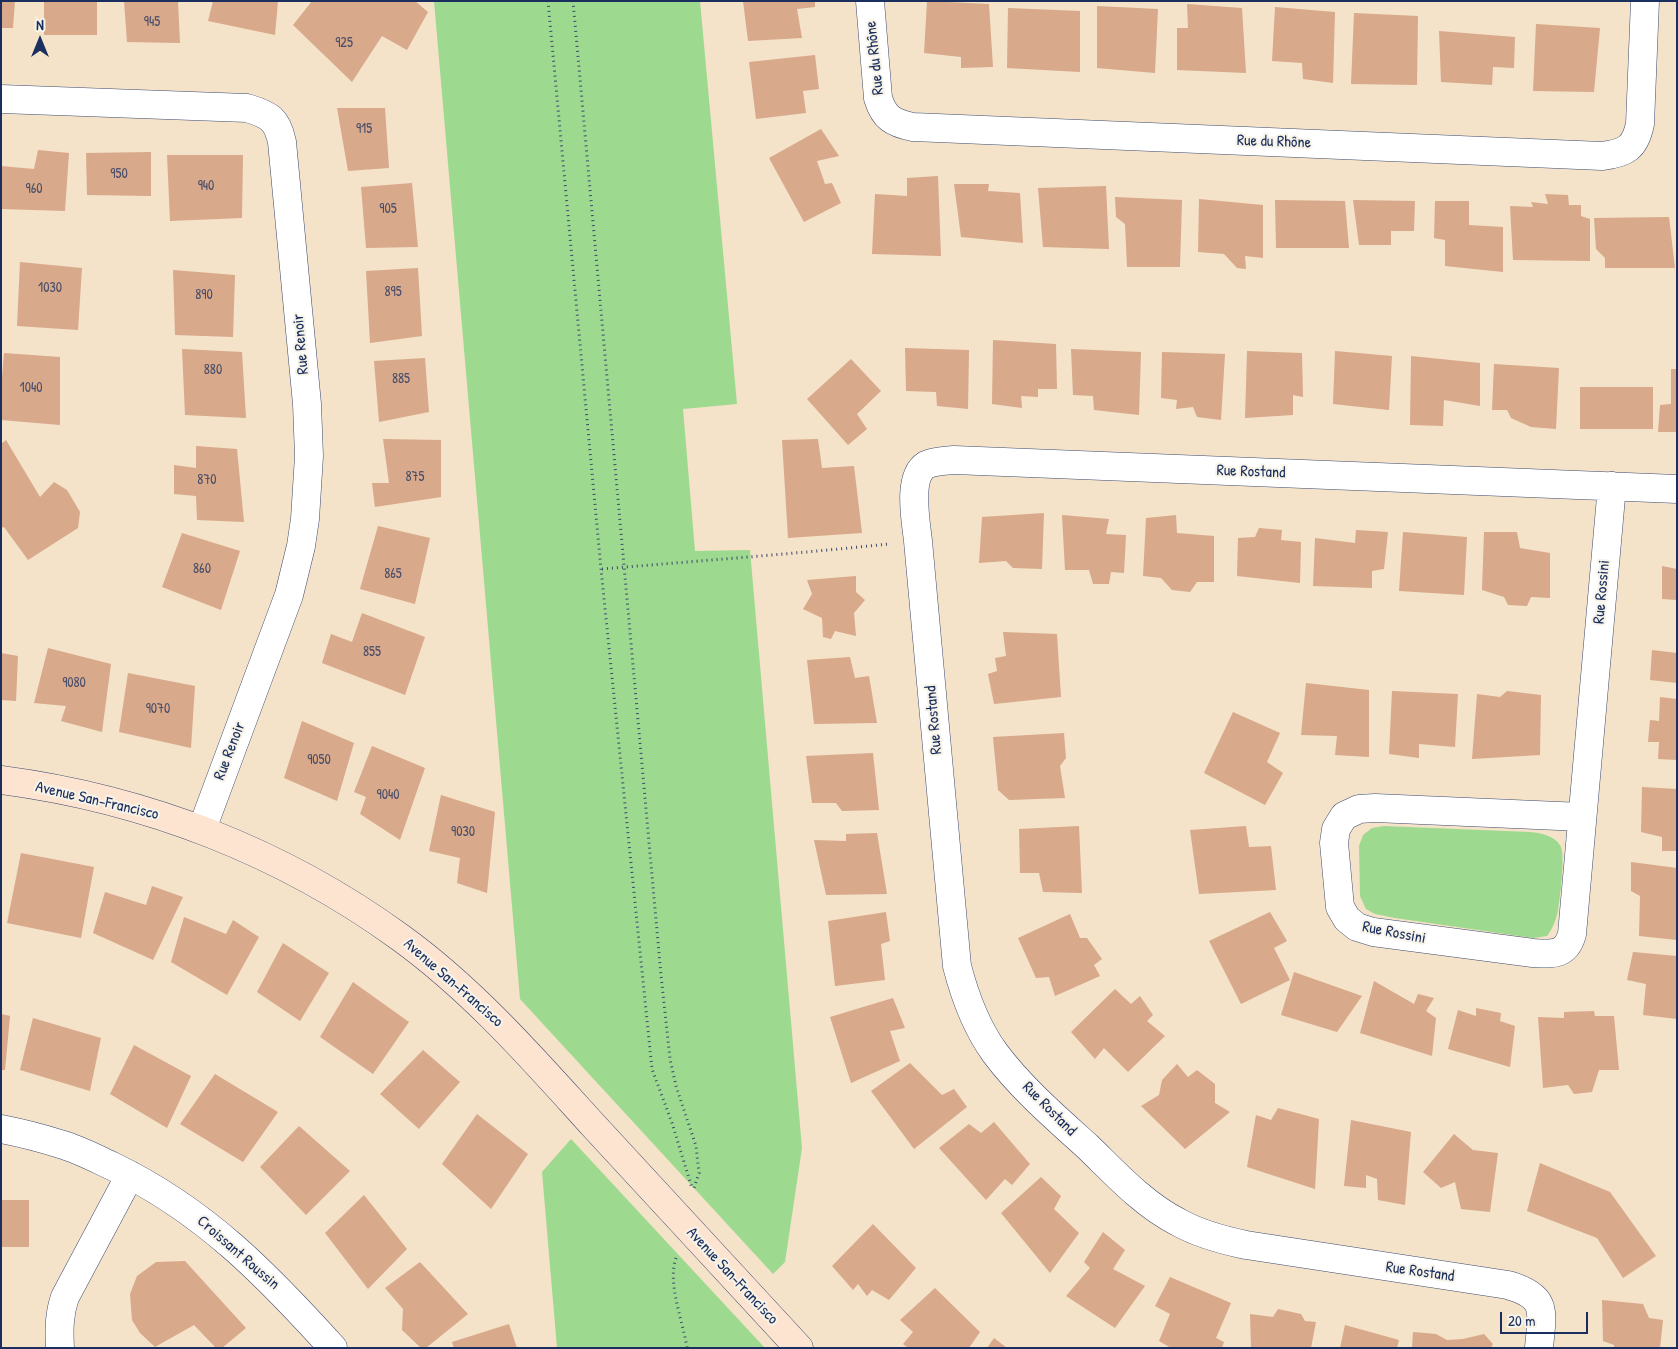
<!DOCTYPE html>
<meta charset="utf-8">
<style>
body{margin:0}
#map{position:relative;width:1678px;height:1349px;overflow:hidden;background:#f4e2c9;font-family:"Patrick Hand",sans-serif}
canvas{display:block}
.frame{position:absolute;inset:0;border:2px solid #1b2f5e;pointer-events:none}
.north{position:absolute;left:15px;top:15px;width:50px;height:50px;-webkit-text-stroke:4px #f7f3e8;paint-order:stroke;rotate:0deg;font-size:14px;font-weight:700;line-height:20px;text-align:center;color:#1b2f5e}
.north::after{content:'';display:block;margin:auto;width:18px;height:22px;background:#1b2f5e;clip-path:polygon(50% 0,100% 100%,50% 72%,0 100%)}
.scale{position:absolute;left:1500px;top:1312px;width:88px;height:22px;box-sizing:border-box;border:2px solid #1b2f5e;border-top:0;padding-left:6px;font-size:15px;line-height:18px;white-space:nowrap;color:#1b2f5e;-webkit-text-stroke:4px #f7f3e8;paint-order:stroke}
</style>
<div id="map">
<canvas width="1678" height="1349"></canvas>
<div class="frame"></div>
<div class="north">N</div>
<div class="scale">20 m</div>
</div>
<script>
const context = document.querySelector('canvas').getContext('2d');
context.lineJoin = 'round';
function paint(path, color) { context.fillStyle = color; context.fill(path, 'evenodd'); }
function strokePath(path, color, width, dash) { context.strokeStyle = color; context.lineWidth = width; context.lineCap = dash ? 'butt' : 'round'; context.setLineDash(dash || []); context.stroke(path); }
function write(font, color, halo, rows, align = 'center') {
  context.font = font + ' "Patrick Hand",sans-serif'; context.lineWidth = 4; context.setLineDash([]); context.textBaseline = 'middle'; context.strokeStyle = halo; context.fillStyle = color; for (const [text, x, y, turn = 0] of rows) {
    context.save(); context.translate(x, y); context.rotate((+turn || 0) * Math.PI / 180); context.textAlign = isNaN(turn) ? turn : align; if (halo) context.strokeText(text, 0, 0); context.fillText(text, 0, 0); context.restore();
  }
}
const green = new Path2D(`
 M434,1H700L737,404L683,409L695,551L750,550L802,1148L785,1262L773,1274L520,999Z
 M1384,826L1530,832C1541,833 1556,836 1561,847C1565,857 1560,898 1558,910C1556,920 1553,928 1547,936L1533,938L1395,918L1375,914L1366,909L1360,896L1359,846L1363,835L1372,828Z
 M571,1139L765,1348H557L542,1172Z`);
const building = new Path2D(`
 M1,1H15L13,28H1Z
 M44,1H97V35H44Z
 M124,1H178L180,43L127,42Z
 M213,1H278L275,35L208,21Z
 M312,1H415L428,12L407,50L382,36L352,82L293,25Z
 M743,1H815V7L797,9L802,38L748,41Z
 M927,1L989,4L993,67L961,68V57L924,53Z
 M1187,4L1242,8L1246,73L1177,70V28H1188Z
 M1097,6L1158,9L1155,73L1097,68Z
 M1275,7L1335,12L1333,83L1303,79L1302,63L1272,61Z
 M1008,8L1080,11V72L1007,68Z
 M1354,13L1418,16L1417,85L1351,84Z
 M1536,24L1600,28L1594,92L1533,91Z
 M1439,31L1515,37L1514,68L1493,67L1492,85L1441,82Z
 M815,55L819,89L803,91L806,113L756,119L749,62Z
 M337,108H385L389,168L348,171Z
 M821,129L839,156L817,161L825,184L832,183L841,203L804,222L769,158Z
 M38,150L69,153L65,211L1,209V166L34,169Z
 M151,152V196L87,195L86,153Z
 M167,155H243L242,218L170,221Z
 M938,176L941,256L872,254L875,194L907,196V178Z
 M412,183L418,247L366,248L361,187Z
 M954,184H989L988,191L1020,193L1023,243L961,237Z
 M1106,186L1109,249L1043,247L1038,188Z
 M1545,194L1568,195L1569,205H1581V216L1590,219V261L1513,260L1510,206L1533,207L1531,202L1548,204Z
 M1115,197L1182,200L1180,267H1127L1125,224L1116,217Z
 M1199,199L1263,205V258L1245,256L1246,269L1237,268L1224,254L1198,252Z
 M1275,200L1345,201L1349,248H1276Z
 M1353,200L1415,201L1414,231H1391V245H1359Z
 M1435,201H1469V225L1503,227V272L1445,266V240L1434,238Z
 M1669,217L1675,268H1605V258L1596,249L1594,218Z
 M20,262L82,268L78,330L17,326Z
 M418,268L422,336L370,343L366,271Z
 M173,270L235,275L233,337L175,335Z
 M993,340L1056,344L1057,389H1038V397L1021,396L1022,408L992,404Z
 M905,348L969,350L968,409L937,406L936,392L906,391Z
 M182,349L242,352L246,418L185,415Z
 M1071,349L1141,352L1139,415L1094,410L1093,396L1073,395Z
 M1247,351L1302,353L1303,397L1293,395V415L1245,418Z
 M1335,351L1392,356L1389,410L1333,404Z
 M1162,352L1225,354L1221,420L1197,417L1193,407L1176,409L1177,400L1161,398Z
 M4,353L60,357V425L1,420V390Z
 M1411,356L1480,363V406L1444,400L1443,426L1410,425Z
 M425,358L429,412L379,422L374,361Z
 M851,359L881,391L857,414L867,429L848,445L807,399Z
 M1494,364L1559,368L1556,429L1531,427L1511,418L1507,410H1492Z
 M1671,369H1677V432H1658L1660,405L1671,404Z
 M1580,387H1653V429H1580Z
 M383,439L441,440V497L375,507L372,483H389Z
 M818,439L822,468L854,466L862,533L788,538L782,440Z
 M6,440L40,497L54,482L67,490L80,512L78,528L28,560L4,527L1,528V444Z
 M196,446L237,449L244,522L197,520L196,496L174,494V465L196,468Z
 M1044,513L1042,569L1013,568L1006,561L979,563L982,517Z
 M1062,515L1109,519L1106,534L1126,535L1124,573L1111,572L1109,584H1093L1089,570H1065Z
 M1176,515L1177,533L1214,536V582H1197L1190,592L1172,590L1161,578L1143,576L1146,518Z
 M378,526L430,538L415,604L360,589Z
 M1259,528L1282,530L1281,540L1301,542L1300,583L1237,576L1238,538L1255,537Z
 M1356,530L1388,532L1384,569L1372,571V588L1313,586L1315,538L1355,543Z
 M1403,532L1467,537L1464,595L1399,591Z
 M1484,532H1517L1520,548L1550,553V598L1531,597L1527,606L1508,605L1504,597L1482,590Z
 M182,533L240,551L221,610L162,587Z
 M1662,566L1677,569V600L1662,599Z
 M856,576V592L865,600L854,613L856,636L835,631L831,639L823,637L822,618L803,609L812,594L807,580Z
 M362,613L425,637L405,695L322,663L331,634L352,642Z
 M1003,632L1057,634L1061,697L994,704L988,674L997,671L995,658L1006,656Z
 M48,648L111,664L102,732L61,721L66,706L34,703Z
 M1652,650L1677,653V683L1650,680Z
 M1,653L18,656L16,701L1,700Z
 M850,657L855,678L869,676L877,723L814,724L807,660Z
 M128,673L195,686L191,748L119,732Z
 M1306,683L1369,690V757L1335,755L1337,736L1301,735Z
 M1392,691L1458,694L1455,747L1419,744V758L1389,754Z
 M1507,691L1541,695L1540,755L1472,759L1477,694L1500,697Z
 M1660,697L1677,699V760L1658,759L1659,742H1648L1650,720L1659,721Z
 M1233,712L1280,733L1267,762L1283,773L1265,805L1204,773Z
 M302,721L354,743L337,801L284,778Z
 M1064,733L1066,758L1060,766L1065,798L1009,800L998,790L993,737Z
 M372,746L425,768L400,840L360,814L366,797L354,792Z
 M873,753L879,810L842,811L836,803H812L806,756Z
 M1642,787L1677,789V851H1662V837L1641,832Z
 M441,795L495,812L487,893L457,883L460,858L429,851Z
 M1079,826L1082,893L1043,892L1039,873H1020L1019,829Z
 M1246,826L1249,847L1271,846L1276,890L1199,894L1190,830Z
 M877,833L887,894L826,895L814,840L846,841V834Z
 M21,853L94,867L81,938L7,923Z
 M1631,862L1677,868V940L1639,936L1640,896L1631,891Z
 M152,886L183,897L153,960L93,933L105,892L146,905Z
 M886,912L890,941L881,944L885,980L835,986L828,921Z
 M1270,912L1287,941L1274,948L1290,980L1241,1004L1209,941Z
 M1070,914L1080,938H1087L1102,959L1094,965L1100,976L1055,996L1049,977L1036,978L1018,938Z
 M184,917L226,934L233,920L259,937L227,995L171,962Z
 M283,943L329,973L300,1021L257,992Z
 M1633,952L1677,956V1019L1643,1015L1646,984L1627,980Z
 M1294,972L1362,996L1337,1032L1281,1015Z
 M1374,981L1414,1004L1418,994L1434,998L1426,1011L1436,1018L1432,1056L1360,1033Z
 M353,982L409,1022L373,1074L320,1037Z
 M1115,989L1131,1004L1140,996L1153,1015L1147,1021L1165,1036L1128,1072L1104,1048L1095,1059L1071,1032Z
 M893,998L905,1028L890,1031L900,1061L851,1083L830,1017Z
 M1476,1008L1501,1013L1500,1021L1515,1026L1510,1067L1448,1049L1458,1010L1476,1016Z
 M1594,1011L1595,1016H1614L1619,1070H1599L1592,1092L1574,1094L1568,1085L1543,1088L1538,1017L1564,1018V1012Z
 M1,1014L10,1016L5,1070H1Z
 M33,1018L101,1038L90,1091L20,1070Z
 M134,1045L191,1076L167,1128L110,1094Z
 M423,1050L460,1082L419,1129L380,1094Z
 M910,1063L942,1095L954,1089L967,1107L914,1149L871,1091Z
 M1177,1064L1188,1077L1197,1070L1215,1084V1103L1230,1112L1185,1149L1141,1106L1159,1095L1162,1080Z
 M215,1074L278,1112L243,1162L180,1124Z
 M1278,1108L1319,1119L1315,1189L1247,1167L1256,1115L1271,1120Z
 M477,1114L528,1154L491,1209L442,1164Z
 M1351,1120L1411,1132L1405,1205L1378,1200L1377,1179L1366,1175V1188L1344,1186Z
 M994,1122L1030,1164L1012,1185L1005,1179L986,1200L939,1148L969,1124L981,1133Z
 M299,1126L350,1171L306,1215L260,1167Z
 M1454,1134L1473,1150L1498,1153L1490,1212L1461,1209L1455,1182L1441,1188L1423,1172Z
 M1540,1163L1610,1192L1656,1256L1623,1278L1597,1238L1527,1211Z
 M1041,1177L1061,1196L1054,1209L1079,1233L1050,1273L1001,1213Z
 M364,1195L407,1249L368,1289L325,1233Z
 M1,1200H29V1247H1Z
 M873,1224L916,1268L889,1300L872,1290L867,1296L858,1284L853,1290L832,1266Z
 M1103,1232L1125,1250L1113,1269L1145,1286L1115,1328L1066,1296L1090,1268L1084,1262Z
 M185,1261L246,1328L222,1348H216L194,1325L155,1347L140,1333L132,1320L130,1294L137,1276L156,1262Z
 M420,1262L468,1314L426,1348H421L402,1330L403,1309L385,1288Z
 M1170,1277L1231,1303L1216,1338L1224,1342L1222,1348H1171L1159,1341L1170,1314L1155,1306Z
 M935,1288L980,1332L969,1348H908L903,1344L913,1332L900,1320Z
 M1602,1300L1643,1304L1649,1318L1663,1320L1660,1348H1614V1345L1603,1341Z
 M1278,1309L1301,1314L1305,1321L1316,1322L1311,1348H1251L1250,1314L1273,1317Z
 M509,1324L517,1348H454L452,1342Z
 M1345,1325L1399,1340L1397,1348H1340Z
 M1413,1332L1436,1334L1447,1340L1463,1339L1484,1334L1493,1344L1491,1348H1412Z
 M994,1338L1007,1348H987Z`);
const path = new Path2D(`
 M548,1L601,569L652,1069L672,1123L692,1188
 M573,1L661,975L670,1059L676,1086L696,1146L699,1173L693,1191
 M602,569C697,561 793,554 889,544
 M676,1258C667,1283 683,1321 687,1348`);
const street = new Path2D(`
 M870,1L878,98C884,118 893,123 913,127L1602,156C1626,153 1635,148 1640,124L1645,1
 M1,99L247,108C270,115 277,119 282,142L307,404L309,456L305,519L301,546L289,595L202,829
 M1582,817L1375,808L1359,809L1344,816L1336,829L1334,843L1340,907L1347,919L1357,927L1373,932L1533,953C1552,954 1566,956 1572,934L1612,486
 M1,1129C21,1133 41,1138 60,1144C78,1149 95,1158 112,1166C204,1210 266,1274 333,1348
 M60,1348C59,1330 59,1314 65,1297L130,1175
 M1539,1348C1542,1312 1549,1297 1508,1285L1246,1245C1222,1240 1199,1234 1178,1222C1143,1204 1116,1174 1088,1147C1056,1118 1021,1088 995,1053C976,1027 965,997 957,966L918,541C916,522 907,477 926,465C934,461 945,461 954,460L1677,489`);
const secondary = new Path2D(`
 M1,780C146,799 283,852 401,938C474,991 533,1059 593,1125C662,1199 730,1274 799,1348`);
const numberNames = [
 ["945",152,22],
 ["925",344,43],
 ["915",364,129],
 ["950",119,174],
 ["940",206,186],
 ["960",34,189],
 ["905",388,209],
 ["1030",50,288],
 ["895",393,292],
 ["890",204,295],
 ["880",213,370],
 ["885",401,379],
 ["1040",31,388],
 ["875",415,477],
 ["870",207,480],
 ["860",202,569],
 ["865",393,574],
 ["855",372,652],
 ["9080",74,683],
 ["9070",158,709],
 ["9050",319,760],
 ["9040",388,795],
 ["9030",463,832]
];
const streetNames = [
 ["Rue du Rhône",875,58,-96],
 ["Rue du Rhône",1274,142,2],
 ["Rue Renoir",301,344,-95],
 ["Rue Rostand",1251,472,2],
 ["Rue Rossini",1602,592,-85],
 ["Rue Rostand",934,720,-95],
 ["Rue Renoir",230,751,-69],
 ["Avenue San-Francisco",97,801,13],
 ["Rue Rossini",1394,933,11],
 ["Avenue San-Francisco",453,983,41],
 ["Rue Rostand",1049,1109,45],
 ["Croissant Roussin",238,1253,41],
 ["Rue Rostand",1420,1272,8],
 ["Avenue San-Francisco",732,1276,47]
];
paint(green, '#9dda8f');
paint(building, '#d8a98a');
strokePath(street, '#3c4a6e', 29);
strokePath(secondary, '#3c4a6e', 29);
strokePath(path, '#3c4a6e', 3, [1, 4]);
strokePath(street, '#fff', 28);
strokePath(secondary, '#fde4d0', 28);
write('14px', '#4a4e69', null, numberNames);
write('16px', '#1b2f5e', '#f7f3e8', streetNames);
</script>
